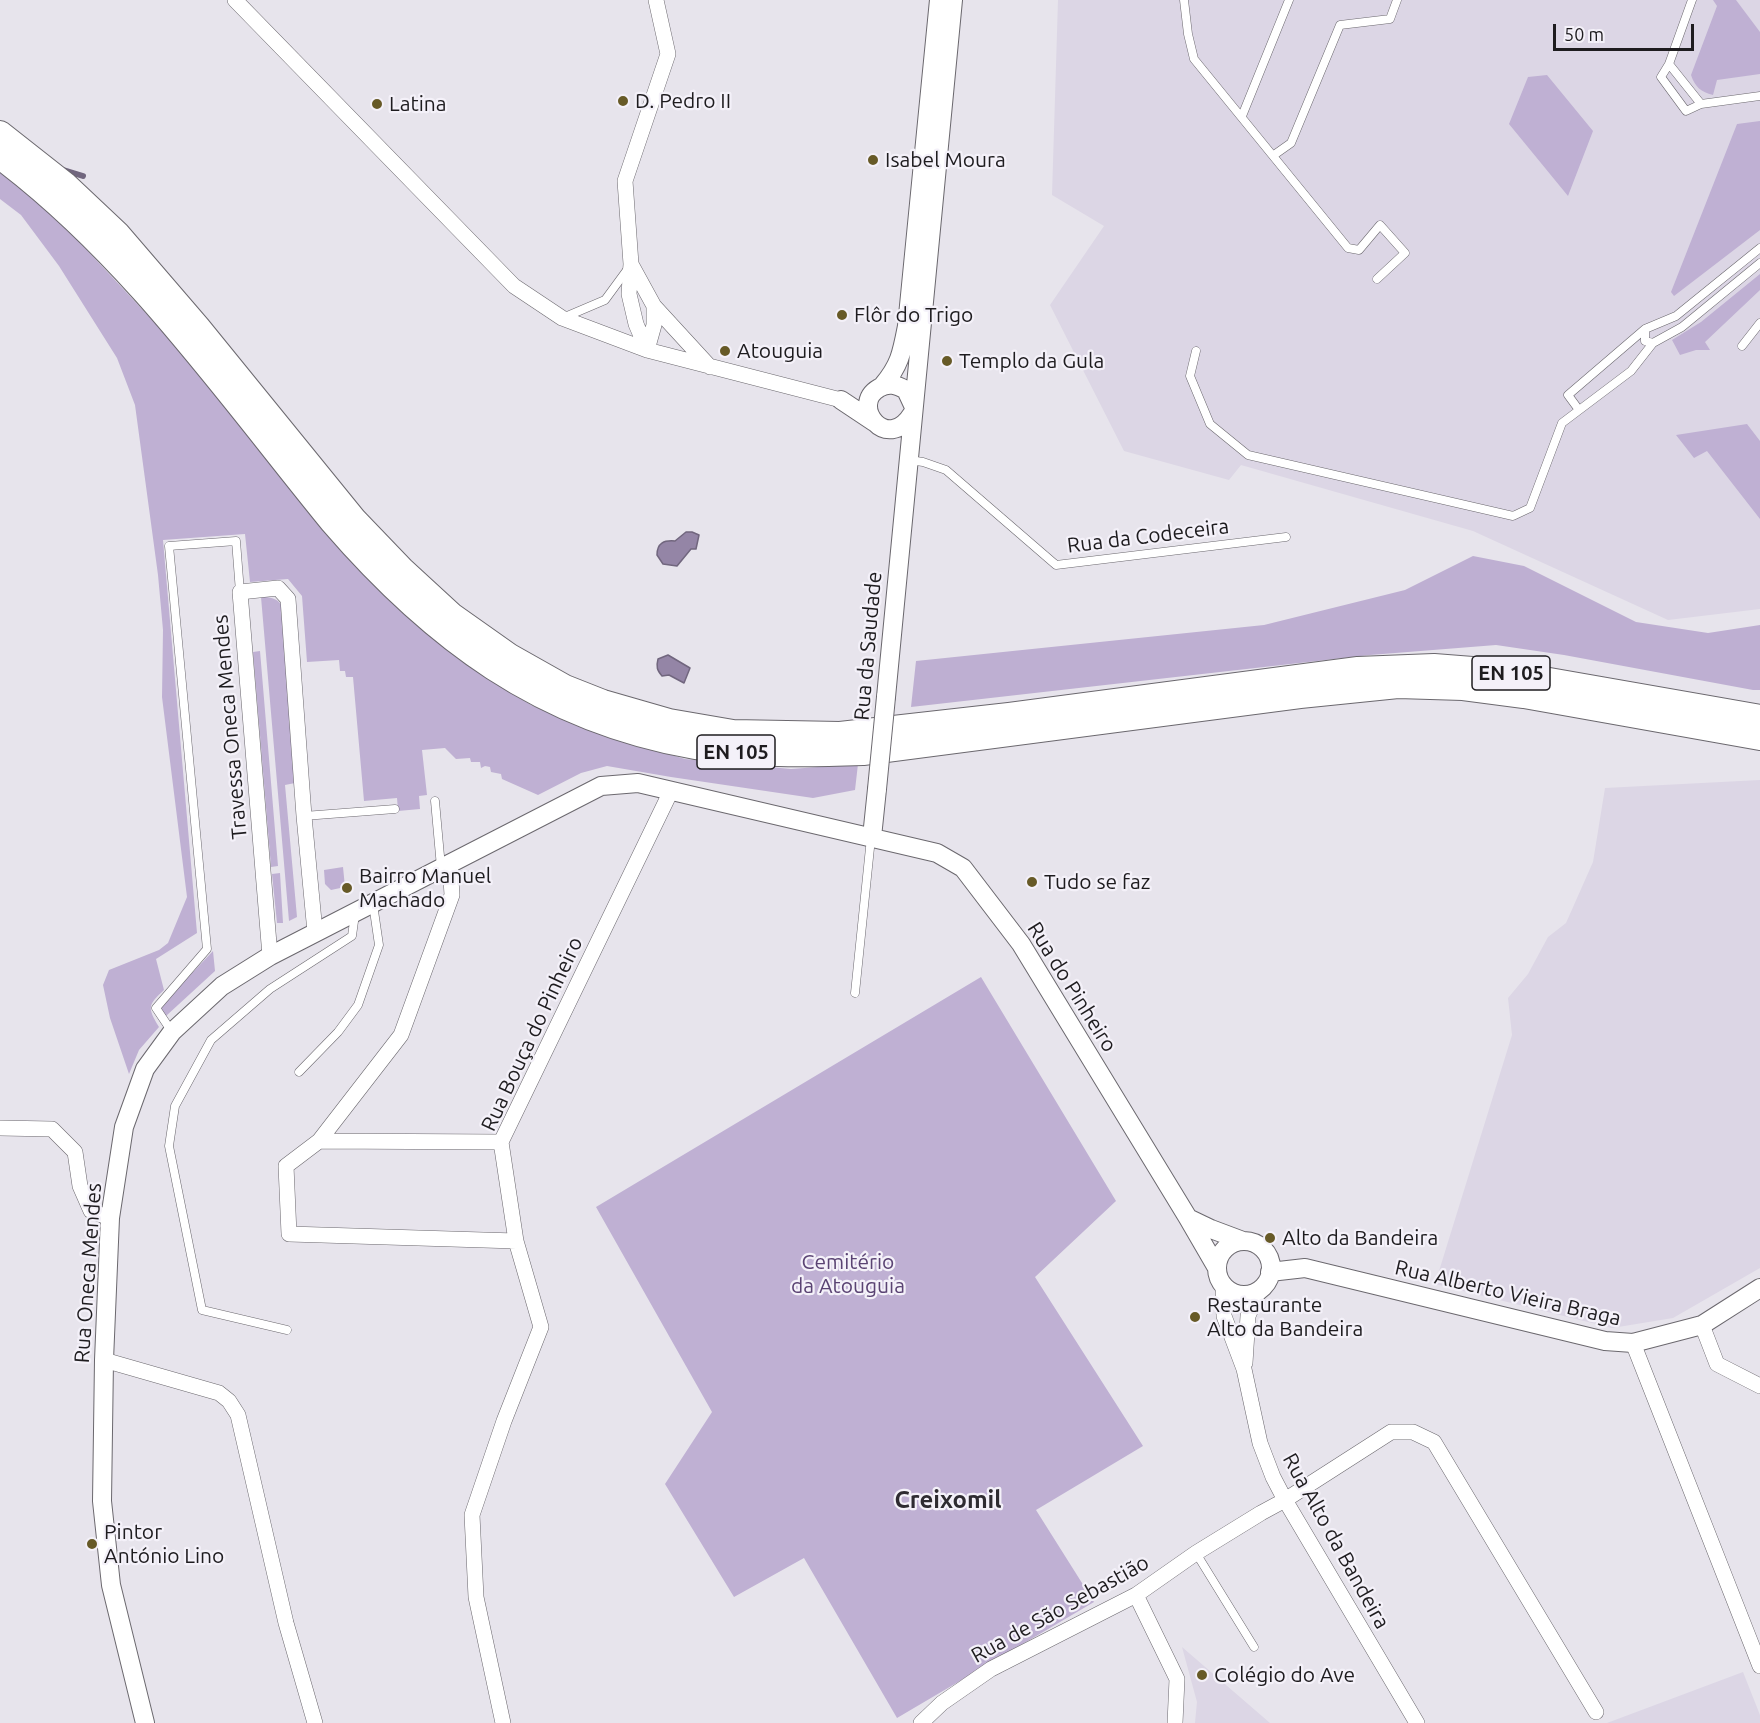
<!DOCTYPE html>
<meta charset="utf-8">
<style>
body{margin:0}
#map{position:relative;width:1760px;height:1723px;overflow:hidden;background:#e7e4ec;font-family:Ubuntu,sans-serif}
canvas{display:block}
.scale{position:absolute;left:1553px;top:24px;width:141px;height:27px;box-sizing:border-box;border:3px solid #1e1c1f;border-top:0;padding-left:8px;font-size:18px;line-height:21px;white-space:nowrap;color:#1e1c1f;-webkit-text-stroke:4px #f4f1f9;paint-order:stroke}
</style>
<div id="map">
<canvas width="1760" height="1723"></canvas>
<div class="scale">50 m</div>
</div>
<script>
const context = document.querySelector('canvas').getContext('2d');
context.lineJoin = 'round';
function paint(path, color) { context.fillStyle = color; context.fill(path, 'evenodd'); }
function strokePath(path, color, width, dash) { context.strokeStyle = color; context.lineWidth = width; context.lineCap = dash ? 'butt' : 'round'; context.setLineDash(dash || []); context.stroke(path); }
function write(font, color, halo, rows, align = 'center') {
  context.font = font + ' Ubuntu,sans-serif'; context.lineWidth = 4.5; context.setLineDash([]); context.textBaseline = 'middle'; context.strokeStyle = halo; context.fillStyle = color; for (const [text, x, y, turn = 0] of rows) {
    context.save(); context.translate(x, y); context.rotate((+turn || 0) * Math.PI / 180); context.textAlign = isNaN(turn) ? turn : align; if (halo) context.strokeText(text, 0, 0); context.fillText(text, 0, 0); context.restore();
  }
}
const built = new Path2D(`
 M1058,0H1760V609L1668,620L1473,531L1241,465L1229,480L1124,451L1050,305L1104,226L1052,195Z
 M1760,780V1268L1673,1318L1612,1328L1435,1284L1512,1035L1508,998L1528,974L1548,937L1566,923L1593,862L1605,788Z
 M1182,1647L1270,1723H1195L1197,1702Z
 M1743,1672L1760,1715V1723H1607Z`);
const green = new Path2D(`
 M1713,0H1736L1760,32V74L1717,80L1713,95C1701,92 1695,87 1691,75L1717,6Z
 M1547,75L1593,131L1568,196L1509,124L1528,77Z
 M1760,121V230L1674,296L1671,292L1737,124Z
 M0,169L45,205L168,337L387,598L461,661L531,705L591,731L685,759L791,769L858,764L855,790L813,798L671,777L607,766L581,773L538,795L502,779L501,774L491,772L490,767L485,766L481,768L480,762H471L470,758L456,759L445,748L422,750L427,795L419,796L420,809L398,811L397,798L364,801L353,677H346L345,671H340L339,660L307,662L302,596L288,579L250,582L245,534L163,540L197,933L156,959L164,990C148,1005 147,1007 159,1027L139,1050L129,1074L110,1018L103,985L109,970L159,950L168,943L187,897L162,697L163,630L158,575L135,405L117,358L59,266L21,215L0,199Z
 M1760,274V290L1705,342L1710,350H1696L1680,355L1672,340L1701,322Z
 M1747,424L1760,441V519L1707,451L1694,458L1676,435Z
 M261,597C271,597 276,598 282,605L295,783L285,785L297,917L289,921Z
 M260,651L278,866L271,867L253,652Z
 M343,867L345,887L331,890L325,884L324,870Z
 M280,873L283,923H277L272,874Z
 M213,951L215,971L166,1016L159,1008Z
 M981,977L1116,1201L1035,1277L1143,1446L1036,1510L1094,1602L897,1718L804,1558L734,1597L665,1484L712,1412L596,1207Z`);
const forest = new Path2D(`
 M1473,556L1524,566L1636,622L1708,633L1760,625V690H1753L1564,655L1496,645L1370,655L911,707L916,661L1264,625L1405,590Z`);
const water = new Path2D(`
 M686,532H692L699,535L696,549H691L677,566L663,564L657,555C657,543 664,540 675,541Z
 M668,655L690,668L684,683L669,675L662,676C657,670 656,667 658,659Z`);
const stream = new Path2D(`
 M60,169L83,176`);
const service = new Path2D(`
 M1184,0L1188,34L1194,59L1348,248L1359,250L1380,225L1405,253L1377,279
 M1692,0L1669,64L1661,77L1686,111L1701,104L1760,96
 M1669,64L1701,104
 M1242,116L1289,0
 M1274,155L1291,143L1340,25L1390,19L1397,0
 M565,317L605,300L627,270
 M1653,343L1645,341V329L1676,316L1760,248
 M1742,346L1760,323
 M1196,351L1190,376L1210,424L1248,455L1513,516L1530,508L1562,423L1631,371L1653,343L1682,327L1760,263
 M1579,410L1568,395L1645,329
 M909,460L923,462L946,470L1056,565L1286,537
 M435,801L441,867
 M304,816L395,809
 M855,993L871,838
 M172,1032L156,1008L207,949L169,546L236,541L240,592
 M299,1072L338,1032L358,1005L379,945L373,904
 M287,1330L202,1310L169,1146L175,1106L211,1040L270,989L352,936L355,914
 M1196,1553L1254,1647`);
const minor = new Path2D(`
 M235,0L514,286L562,318L647,350L841,400
 M631,264L654,306L710,367
 M647,350L636,324L629,294L631,264L625,181L668,54L656,0
 M647,350L654,325V306
 M450,864L452,895L401,1035L319,1141L286,1166L289,1234L516,1241
 M270,956L240,592L278,588L288,599L304,816L315,932
 M0,1128L52,1129L75,1152L80,1186L91,1211L110,1218
 M319,1141L501,1142
 M1223,1286L1224,1316L1244,1369L1260,1443L1273,1477L1285,1500L1417,1723
 M1702,1325L1717,1364L1760,1386
 M1633,1343L1760,1666
 M104,1360L219,1393L229,1401L238,1415L286,1623L315,1723
 M1245,1363L1248,1316L1259,1290
 M1136,1595L1177,1679L1175,1723
 M503,1723L476,1597L472,1515L504,1421L541,1327L516,1241L501,1142L671,791
 M921,1723L942,1703L991,1669L1136,1595L1196,1553L1261,1513L1285,1500L1391,1432H1413L1434,1442L1596,1712`);
const tertiary = new Path2D(`
 M883,385C900,365 902,352 907,326L939,0
 M841,400L874,422
 M912,414C887,454 849,405 879,388C889,382 897,385 906,390L913,405
 M886,697L953,0
 M872,837L877,789
 M1188,1218L1211,1229L1243,1241
 M1217 1268a27 27 0 1 1 54 0a27 27 0 1 1-54 0Z
 M1270,1272L1305,1268L1605,1341L1633,1343L1702,1325L1760,1288
 M145,1723L111,1585L102,1501L104,1360L110,1218L124,1127L145,1069L172,1032L222,986L270,956L601,786L638,783L937,853L963,868L1021,944L1188,1218L1217,1268`);
const trunk = new Path2D(`
 M0,133L66,185L118,234L198,327L354,519L402,569L452,615L510,656L565,687L603,702L669,721L733,732L840,734L1009,715L1358,669L1434,666L1498,671L1760,717
 M0,157C131,255 229,396 332,522C432,638 541,720 695,747C750,756 807,755 863,753L1300,696L1398,686L1463,688L1524,696L1760,738`);
const tertiaryBridge = new Path2D(`
 M877,789L886,697`);
const markers = [
 [623,101,6,"#675a27"],
 [377,104,6,"#675a27"],
 [873,160,6,"#675a27"],
 [842,315,6,"#675a27"],
 [725,351,6,"#675a27"],
 [947,361,6,"#675a27"],
 [1032,882,6,"#675a27"],
 [347,888,6,"#675a27"],
 [1270,1238,6,"#675a27"],
 [1195,1317,6,"#675a27"],
 [92,1544,6,"#675a27"],
 [1202,1675,6,"#675a27"]
];
const shields = [
 [1511,673,78],
 [736,752,78]
];
const shieldNames = [
 ["EN 105",1511,673],
 ["EN 105",736,752]
];
const poiNames = [
 ["D. Pedro II",635,101],
 ["Latina",389,104],
 ["Isabel Moura",885,160],
 ["Flôr do Trigo",854,315],
 ["Atouguia",737,351],
 ["Templo da Gula",959,361],
 ["Bairro Manuel",359,876],
 ["Machado",359,900],
 ["Tudo se faz",1044,882],
 ["Alto da Bandeira",1282,1238],
 ["Restaurante",1207,1305],
 ["Alto da Bandeira",1207,1329],
 ["Pintor",104,1532],
 ["António Lino",104,1556],
 ["Colégio do Ave",1214,1675]
];
const streetNames = [
 ["Rua da Codeceira",1148,536,-7],
 ["Rua da Saudade",868,646,-85],
 ["Travessa Oneca Mendes",230,727,-95],
 ["Rua do Pinheiro",1072,987,58],
 ["Rua Bouça do Pinheiro",532,1034,-65],
 ["Rua Oneca Mendes",88,1273,-86],
 ["Rua Alberto Vieira Braga",1508,1293,13],
 ["Rua Alto da Bandeira",1336,1541,61],
 ["Rua de São Sebastião",1060,1609,-29]
];
const parkNames = [
 ["Cemitério",848,1262],
 ["da Atouguia",848,1286]
];
const quarterNames = [
 ["Creixomil",948,1500]
];
paint(built, '#dcd6e5');
paint(green, '#bfb0d3');
paint(forest, '#beafd2');
paint(water, '#9485a6');
strokePath(water, '#71667e', 1.5);
strokePath(stream, '#71667e', 6);
strokePath(service, '#6b686e', 9);
strokePath(minor, '#6b686e', 16);
strokePath(tertiary, '#6b686e', 20);
strokePath(trunk, '#6b686e', 26);
strokePath(service, '#fff', 8);
strokePath(minor, '#fff', 15);
strokePath(tertiary, '#fff', 18);
strokePath(trunk, '#fff', 24);
strokePath(tertiaryBridge, '#6b686e', 20, []);
strokePath(tertiaryBridge, '#fff', 18);
for (const [x, y, r, color] of markers) { const dot = new Path2D(); dot.arc(x, y, r, 0, 2 * Math.PI); context.fillStyle = color; context.fill(dot); strokePath(dot, '#f4f1f9', 2); }
for (const [x, y, w] of shields) { const box = new Path2D(); box.roundRect(x - w / 2, y - 17, w, 34, 4.5); context.fillStyle = '#f4f1f9'; context.fill(box); strokePath(box, '#1e1c1f', 1.5); }
write('bold 20px', '#1e1c1f', null, shieldNames);
write('21px', '#1e1c1f', '#f4f1f9', poiNames, 'left');
write('21px', '#1e1c1f', '#f4f1f9', streetNames);
write('21px', '#5a4373', '#f4f1f9', parkNames);
write('bold 24px', '#2e2b31', '#f4f1f9', quarterNames);
</script>
